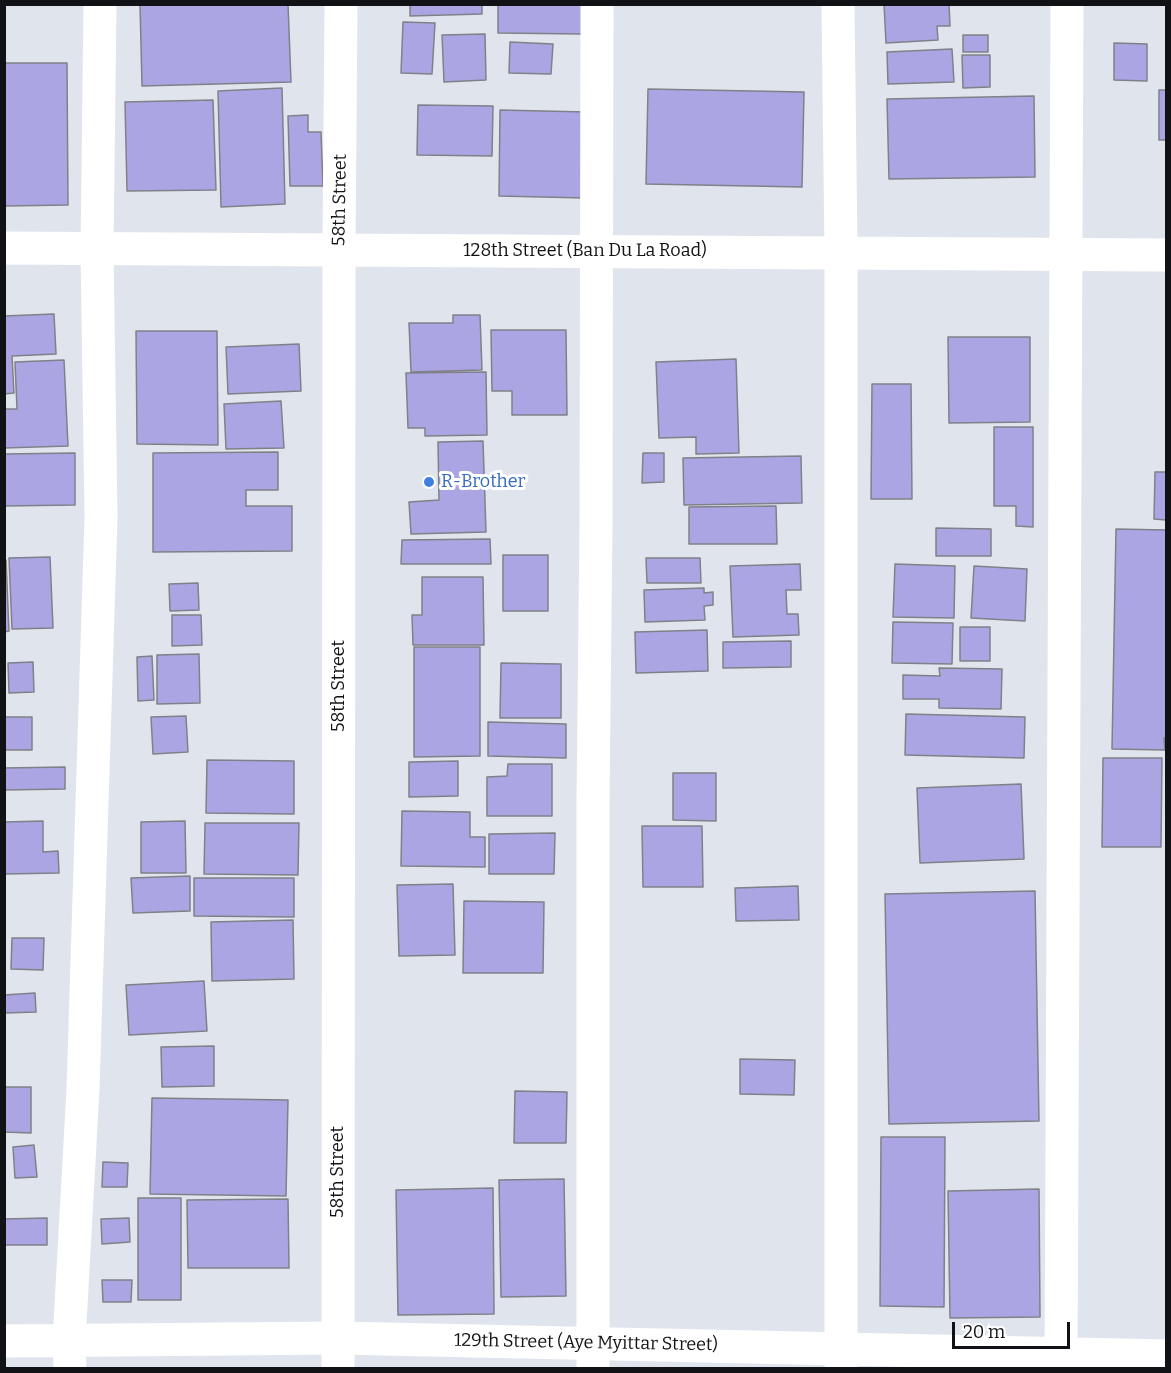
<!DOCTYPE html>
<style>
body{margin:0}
#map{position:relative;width:1171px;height:1373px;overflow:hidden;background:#e0e5ed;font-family:Bitter,serif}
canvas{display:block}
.frame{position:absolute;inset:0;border:6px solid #111215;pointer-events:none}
.scale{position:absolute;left:952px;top:1322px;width:118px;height:27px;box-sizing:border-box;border:3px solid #111215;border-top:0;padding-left:8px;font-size:18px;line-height:21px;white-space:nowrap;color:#111215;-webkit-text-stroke:4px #fff;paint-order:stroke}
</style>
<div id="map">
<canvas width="1171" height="1373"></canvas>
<div class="frame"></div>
<div class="scale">20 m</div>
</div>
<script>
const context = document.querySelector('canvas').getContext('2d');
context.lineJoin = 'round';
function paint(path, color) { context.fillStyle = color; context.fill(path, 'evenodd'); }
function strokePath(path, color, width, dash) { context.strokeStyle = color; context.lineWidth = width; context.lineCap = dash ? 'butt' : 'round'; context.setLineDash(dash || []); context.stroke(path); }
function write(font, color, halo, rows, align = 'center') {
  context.font = font + ' Bitter,serif'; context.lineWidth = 6; context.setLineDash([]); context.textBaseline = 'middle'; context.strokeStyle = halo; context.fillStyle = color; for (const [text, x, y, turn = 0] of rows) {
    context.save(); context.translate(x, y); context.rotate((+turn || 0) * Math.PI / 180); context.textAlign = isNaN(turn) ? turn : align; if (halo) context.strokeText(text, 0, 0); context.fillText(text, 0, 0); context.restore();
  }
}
const building = new Path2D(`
 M140,4H288L291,82L142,86Z
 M410,4H482V14L410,16Z
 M498,4H583L582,34L498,33Z
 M884,4H949L950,26H937L938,40L886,43Z
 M403,22L435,23L432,74L401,73Z
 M485,34L486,80L444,82L442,35Z
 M963,35H988V52H963Z
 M510,42L553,44L551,74L509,73Z
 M1114,43L1147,44V81L1114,80Z
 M952,49L954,82L888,84L887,52Z
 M962,55H990V87L963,88Z
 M4,63H67L68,205L4,206Z
 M282,88L285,204L221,207L218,91Z
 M648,89L804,92L802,187L646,184Z
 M1159,90H1166V140H1159Z
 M1034,96L1035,177L889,179L887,99Z
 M213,100L216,190L127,191L125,102Z
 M418,105L493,106L492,156L417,155Z
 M500,110L586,112L585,198L499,196Z
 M308,115V132H321L323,186H290L288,116Z
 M54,314L56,354L12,356L14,393L4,394V316Z
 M453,315H480L482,370L411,372L409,323H453Z
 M491,330H566L567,415H512V391H492Z
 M136,331H217L218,445L137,444Z
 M948,337H1030V422L949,423Z
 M299,344L301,391L228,394L226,347Z
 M736,359L739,453L696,454V437L659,438L656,362Z
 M64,360L68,446L4,448V409H17L15,362Z
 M486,372L487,435L425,436V428H408L406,373Z
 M872,384H911L912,499H871Z
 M281,401L284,448L226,449L224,404Z
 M994,427H1033V527L1016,526V506H994Z
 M483,441L486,532L411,534L409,502L439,500L438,442Z
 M278,452V490H246V506H292V551L153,552V453Z
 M75,453V505L4,506V454Z
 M643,453H664V482L642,483Z
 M801,456L802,503L684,505L683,458Z
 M1155,472H1166V520L1154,519Z
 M776,506L777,544H689V507Z
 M936,528L991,529V556H936Z
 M1116,529L1166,530V738H1164L1165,750L1112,749Z
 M490,539L491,564H401L402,540Z
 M503,555H548V611H503Z
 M50,557L53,628L12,629L9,558Z
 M646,558H700L701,583H647Z
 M4,560H6L9,631L4,632Z
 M800,564L801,590H786L787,614H798L799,635L733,637L730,566Z
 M895,564L955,566L954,618L893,617Z
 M974,566L1027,569L1025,621L971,618Z
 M422,577H483L484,645H413L412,615H422Z
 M198,583L199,610L170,611L169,584Z
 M704,588V593L713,592V605L704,606L705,620L645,622L644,590Z
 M172,615H201L202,645L172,646Z
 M893,622L953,623L952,664L892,663Z
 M960,627H990V661H960Z
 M707,630L708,671L636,673L635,632Z
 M791,641V667L723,668V642Z
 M414,647H480V756L414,757Z
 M199,654L200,703L157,704V655Z
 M152,656L154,700L138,701L137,657Z
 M33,662L34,692L9,693L8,663Z
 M501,663L561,664V718H500Z
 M939,668L1002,669L1001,709L939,708V699H903V675L940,676Z
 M906,714L1025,717L1024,758L905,755Z
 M186,716L188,752L153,754L151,717Z
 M4,717H32V750H4Z
 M488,722L566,724V758L488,756Z
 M1103,758H1162L1161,847H1102Z
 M207,760L294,761V814L206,813Z
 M458,761V796L409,797V762Z
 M508,764H552V816H487V777L507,776Z
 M65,767V789L4,790V768Z
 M673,773H716V821L673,820Z
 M1021,784L1024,859L920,863L917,788Z
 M402,811L470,812V837H485V867L401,866Z
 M43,821V852L58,851L59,873L4,874V822Z
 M185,821L186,873H141V822Z
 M205,823H299L298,875L204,874Z
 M642,826H702L703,887H643Z
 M555,833L554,874H489V834Z
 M190,876V911L133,913L131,878Z
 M194,878H294V917L194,916Z
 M453,884L455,955L399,956L397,885Z
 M798,886L799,920L736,921L735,888Z
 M1035,891L1039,1121L889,1124L885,894Z
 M464,901L544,902L543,973H463Z
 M293,920L294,979L212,981L211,922Z
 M12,938H44L43,970L11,969Z
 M204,981L207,1031L129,1035L126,985Z
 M35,993L36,1012L4,1013V995Z
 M214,1046V1086L162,1087L161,1047Z
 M740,1059L795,1060L794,1095L740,1094Z
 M4,1087H31V1133L4,1132Z
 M515,1091L567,1092L566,1143H514Z
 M152,1098L288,1100L286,1196L150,1194Z
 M881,1137H945L944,1307L880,1306Z
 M34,1145L37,1177L15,1178L13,1147Z
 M103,1162L128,1163L127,1187H102Z
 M564,1179L566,1296L501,1297L499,1180Z
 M493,1188L494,1314L398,1315L396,1190Z
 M1039,1189L1040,1317L950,1318L948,1191Z
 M138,1198H181V1300H138Z
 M288,1199L289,1268H188L187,1200Z
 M47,1218V1245H4V1219Z
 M129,1218L130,1242L102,1244L101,1219Z
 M102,1280H132L131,1302H103Z`);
const street = new Path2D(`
 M838,4L841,252V1368
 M4,1341L338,1338L1166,1356
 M70,1368L69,1341L83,1089L101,517L97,249L100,4
 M593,1368V801L596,523L597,4
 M1061,1368L1067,4`);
const secondary = new Path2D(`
 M4,248L1166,255
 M338,1368L339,248L341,4`);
const markers = [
 [429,482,6,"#3f7fe0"]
];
const streetNames = [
 ["58th Street",340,200,-89],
 ["128th Street (Ban Du La Road)",585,251],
 ["58th Street",339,686,-90],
 ["58th Street",338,1172,-90],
 ["129th Street (Aye Myittar Street)",586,1343,1]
];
const shopNames = [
 ["R-Brother",441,482]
];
paint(building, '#aba6e3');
strokePath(building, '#808088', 1.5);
strokePath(street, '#fff', 33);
strokePath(secondary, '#fff', 33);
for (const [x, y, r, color] of markers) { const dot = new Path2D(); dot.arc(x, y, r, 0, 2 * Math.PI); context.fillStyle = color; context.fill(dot); strokePath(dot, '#fff', 2); }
write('18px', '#111215', '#fff', streetNames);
write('18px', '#366cbe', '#fff', shopNames, 'left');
</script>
